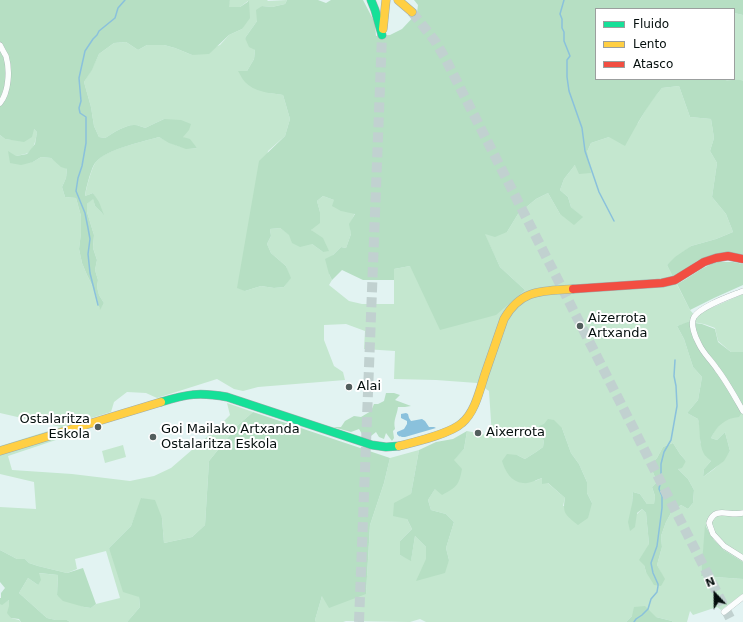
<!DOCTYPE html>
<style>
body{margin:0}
#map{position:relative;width:743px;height:622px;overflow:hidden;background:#e2f3f2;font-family:"DejaVu Sans",sans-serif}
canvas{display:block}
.legend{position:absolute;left:595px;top:8px;width:140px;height:72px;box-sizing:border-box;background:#fff;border:1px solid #9b9f9e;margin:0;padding:5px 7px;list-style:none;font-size:12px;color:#040e0d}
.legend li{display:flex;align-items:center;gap:8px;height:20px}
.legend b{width:20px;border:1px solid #9b9f9e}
.north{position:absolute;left:695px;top:574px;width:40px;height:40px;-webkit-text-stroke:3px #fff;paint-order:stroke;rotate:338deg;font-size:11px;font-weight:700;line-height:16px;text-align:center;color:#040e0d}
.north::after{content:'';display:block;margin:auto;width:14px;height:18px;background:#040e0d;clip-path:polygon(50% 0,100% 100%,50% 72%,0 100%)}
</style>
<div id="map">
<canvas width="743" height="622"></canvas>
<ul class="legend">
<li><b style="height:5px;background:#16e098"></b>Fluido</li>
<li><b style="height:5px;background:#ffcf43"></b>Lento</li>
<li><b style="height:5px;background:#f24e42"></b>Atasco</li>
</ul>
<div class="north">N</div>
</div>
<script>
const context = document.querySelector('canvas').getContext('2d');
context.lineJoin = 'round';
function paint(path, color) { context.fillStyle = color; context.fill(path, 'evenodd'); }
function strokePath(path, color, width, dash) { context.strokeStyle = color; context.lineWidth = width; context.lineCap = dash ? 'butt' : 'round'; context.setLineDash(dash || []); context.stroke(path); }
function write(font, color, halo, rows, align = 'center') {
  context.font = font + ' "DejaVu Sans",sans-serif'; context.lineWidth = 4; context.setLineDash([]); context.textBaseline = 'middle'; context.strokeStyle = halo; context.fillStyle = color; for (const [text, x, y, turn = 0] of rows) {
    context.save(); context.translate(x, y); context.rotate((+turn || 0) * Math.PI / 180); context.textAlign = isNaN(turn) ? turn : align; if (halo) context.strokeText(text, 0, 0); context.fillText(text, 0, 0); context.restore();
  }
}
const green = new Path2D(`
 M230,0H267L268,1L287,0L285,4L272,7L262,6L257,21L245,38L255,50L254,59L247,71H239L270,93L283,95L290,119L285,136L268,151L245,291L261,286L274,288L284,287L290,278L286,266L271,253L267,244L271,236L270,229L280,228L290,235L312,244L323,252L311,230L320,212L317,201L323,196L334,200L355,213L350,224L351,234L346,248L341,247L333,255L329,274L332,280L329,285L349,301L362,304H394V269L410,266L525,290L500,267L484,233L507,232L518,214L536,199L548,193L560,214L582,217L571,207L568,197L560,190L564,179L575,165L587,152L591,143L609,137L638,123L651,101L662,88L679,86L690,117L711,119L714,138L710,151L717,163L712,197L726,214L733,232L716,239L691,246L667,265L690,310L697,318L702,312L743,294V352H731L718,341L715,328C700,322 693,321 677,326L684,339L693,367L702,377L698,400L687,413L698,419L700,427V442L711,461L704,469L703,477C715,469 722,463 730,451L725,432L717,440L711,438L715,430L722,422L733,417L743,411V562L724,550L714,540L706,526L701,576L743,579V594L721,610L717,607L693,615L690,611L687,622H673L672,621L656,617L632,616L626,622H426L420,619L410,622L346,621L343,622H316L315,620L322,596L366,594L370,525L384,483L390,458L419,450L411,494L407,519L412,529L400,541V555L411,560L415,536L426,547V559L449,560L446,548L454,522L446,514L431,510L428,500L453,460L464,449L467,431L492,436L489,391L477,383L436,380L394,379L395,351L364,349L365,331L346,324L324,325V340L334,366L343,372L345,380L258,387L243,391L234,389L217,379L157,398L146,393L127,392L114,402L111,412L62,427V438L8,456L12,470L72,474L130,481L154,476L171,468L215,430L230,415L227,403L253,412L238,425L209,461L205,525L192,537L164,543L162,518L142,498L131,526L109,548L139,597L140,607L127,622H70L67,620H56L47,618L19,593L28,578L38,585V573L58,575L57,595L84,607L91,608L96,604L120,598L106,551L75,559L77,569L67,573L38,566L29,563L25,559H17L0,550V507L36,509L34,482L0,474V446L61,427L0,413V135L5,139L13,140L33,128L37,132C36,139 34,152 25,154C22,155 19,155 16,156L10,163L33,162L41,157L51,158L67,169L66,178L62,187L65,197L76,198L81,216V233L79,249L82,263L87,275L95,291L100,309L104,303L99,295L97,287L98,280L95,270L97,260L93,248L94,235L87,212V204L93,198L95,206L103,214L93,193L85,196C86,189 91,170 95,163C105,149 142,142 159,137C171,143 183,150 197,148L183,137L164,119L145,128C142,127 138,125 135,125C126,124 113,133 105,138L99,137L94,126L91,107L84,82L92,69L99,54L114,43L126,42L138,50L147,45H164L175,48L192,55L220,45L229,35L242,29L248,1L240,7H228ZM562,428L571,453L579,464L587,482V493L592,503L563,506L565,498L542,478L535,481L517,455L525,459L536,452L543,447L544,440ZM673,443L680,454L686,461L678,469L688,479L694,490L693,503L688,509L681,505L672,511L666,522L661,536L662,547L657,565L664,579L646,572L644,565L649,544L646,513L642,509L637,514L632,504L633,492L640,494L647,504H654L655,496L652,487L657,482L650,465L657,458L663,447Z
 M734,13L743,15V81C736,79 729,82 722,79H734Z
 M123,445L126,457L105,463L102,451Z
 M9,600L11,618L19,620L21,622H0V604H2Z`);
const forest = new Path2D(`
 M0,0H230L229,7H240L249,1L250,18L242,29L229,35L209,54L192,55L175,48L164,45H147L138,50L126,42L114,43L99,54L92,70L84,82L91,107L94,126L99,137L105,138C113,133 126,124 135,125C138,125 142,127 145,128L164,119L181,120L191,124L189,130L183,137L190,139L197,148L186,149L169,143L159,137C142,142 106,149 95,163C91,169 86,188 85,196L93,193L99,202L104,215L95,206L93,199L87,204V212L94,235L93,248L97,260L95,270L98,280L97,287L99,295L104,303L100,310L95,291L87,275L82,263L79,249L81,233V216L76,198L65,197L62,187L66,178L67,169L61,167L51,158L41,157L33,162L21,165L10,163L8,151L16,156L27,154L35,144L37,132L34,129L32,137L24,142L5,139L0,135Z
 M287,0H318L326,3L331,0H363L375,23L376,36L390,35L402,29L417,13L418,5L414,0H743V15L734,13V9H596V79H722C729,82 736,78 743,81V256L716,254L697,261L683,271L673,277L667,265L675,257L691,246L716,239L733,232L726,214L712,197L717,163L710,151L714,138L711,119L690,117L679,86L662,88C647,106 636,126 625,146L609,137L591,143L587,152L591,173L579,174L575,165L564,179L560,190L568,197L571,207L583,217L574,225L560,214L548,193L536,199L518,214L507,232L495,237L485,234L500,267L525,290L496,315L440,330L410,266L394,269V280H363L342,270L332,280L329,274L325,259L333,255L341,247L346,248L351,234L349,224L355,214L341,211L332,206L334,200L323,196L317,201L320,212V223L311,230L323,238L329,251L323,252L312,244L300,247L292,243L289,235L280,228L270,229L271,236L267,244L271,253L286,266L291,278L284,287L274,288L261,286L245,291L237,288L259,161L285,136L290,119L283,95C270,93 254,92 245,82C242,79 240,74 238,71H247L254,59L255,50L249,47L245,38L257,21L256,10L262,6L272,7L285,4Z
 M718,262H733L743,264V285L714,298L690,310L677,284C691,277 702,266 718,262Z
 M688,322L702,324L715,329L718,342L731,352H743V411L739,417C725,418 717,426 711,438L717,440L725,432L730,451L724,461L703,477L704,469L711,461C709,459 705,456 704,454C698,443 701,431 698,419L687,413L698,400L702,377L693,367L684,339L677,326Z
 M386,393H394L400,395L395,400L411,406L405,407H398C397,416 393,419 395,429L393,431L394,438L392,441L386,433L384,439L379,437L376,432L371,436L362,434L359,429L351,432L333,427H341L345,421L354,416L361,417L371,411L374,404H378L384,401Z
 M253,412L390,458L384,483L370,525L366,594L329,608L322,596L315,620L316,622H127L140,607L139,597L123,592L109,548L131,526L141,498L155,500L162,518L164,543L192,537L205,525L209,461L238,425Z
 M548,419L554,420L562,428L571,453L579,464L587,482V493L592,503L588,518L578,525C566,515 562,514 565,498L548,483L542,484V478C536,480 529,484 523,483C511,482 505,471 502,461L507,454L517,455L525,459L536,452L543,447L544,440L538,433L539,426L544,424Z
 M467,431L464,449L454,460L462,469C459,485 457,487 442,495L435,489L428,500L431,510L446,514L454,522L446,548L449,560L445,573L416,581L426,559V547L415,536L411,561L400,555V541L412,529L407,519L393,516L394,503L411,494L419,450L436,442L453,439Z
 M673,443L680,454L686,461L682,468L678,469L688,479L694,490L693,503L688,509L681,505L672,511L666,522L661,536L662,547L657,565L665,579L661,586L654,585L646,572L644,565L639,560L649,544L646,513L642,509L637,513L635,527L630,531L628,522L632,504L633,492L640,494L647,504H654L655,496L652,487L657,482L650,465L657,458L663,447Z
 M705,525L714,540L724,550L743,562V579L701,576Z
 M0,550L17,559H25L29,563L38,566L67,573L83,568L96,604L91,608L84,607L63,601L57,595L58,575L39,573L41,580L38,585L28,578L19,593L47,618L56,620H67L70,622H21L19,619L11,618L7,613L9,606V600L2,605L0,604V598H1V593L5,588L0,582Z
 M645,606L656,617L672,621L673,622H626L632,616L634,607Z`);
const water = new Path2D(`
 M406,413L408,414L409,418L411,421L422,419L425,421L429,427H434L436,428L405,437C401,437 399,437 397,434V432L404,429L407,424V421L401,418V414Z`);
const stream = new Path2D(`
 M564,0L560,14L562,19V28L564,32V41L570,56L567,60V77L569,91L582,128L585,151L599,192L614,221
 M98,305L90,273L88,254L90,239L88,228L85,213L76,191L78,178L82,166L86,143V117L80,113L79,108L81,101L79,78L85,51L93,39L97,35L99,31L115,18L118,8L125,0
 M634,622L636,619L642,615L648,609L651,599L657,592L658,586V584L653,573L651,563L657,546L662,508V496L659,489L661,478V464L664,452L671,440L677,406L676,386L674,376L675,360`);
const highwayTunnel = new Path2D(`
 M412,12L435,41L445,58L732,622
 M359,622L382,35`);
const street = new Path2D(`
 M0,45C2,49 4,53 6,56C10,70 9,92 0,103
 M743,291C731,296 701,306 694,317C690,324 695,337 699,344C703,353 711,360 717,369C727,382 735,397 743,411
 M743,513C729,517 715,505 709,523L713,534L724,546L743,558
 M724,612L743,597`);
const fast = new Path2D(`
 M371,0L375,10L382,35
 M161,402C187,394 199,392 227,397L372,445L386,447L399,446`);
const slow = new Path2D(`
 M398,0L412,12
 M383,29L386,0
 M399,446C415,442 450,434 462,423C476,411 480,388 486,371C492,354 498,336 504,319C521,289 542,291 573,289
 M0,451L161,402`);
const jam = new Path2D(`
 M573,289L662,283L675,280L704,262L716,258L728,256L743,259`);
const markers = [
 [580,326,4,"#525e5d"],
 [349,387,4,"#525e5d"],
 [98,427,4,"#525e5d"],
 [478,433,4,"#525e5d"],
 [153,437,4,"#525e5d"]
];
const poiNames = [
 ["Aizerrota",588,319],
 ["Artxanda",588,334],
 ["Alai",357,387],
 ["Ostalaritza",90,420,"right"],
 ["Eskola",90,435,"right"],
 ["Goi Mailako Artxanda",161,430],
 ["Ostalaritza Eskola",161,445],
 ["Aixerrota",486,433]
];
paint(green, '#c4e7cf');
paint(forest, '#b6dfc3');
paint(water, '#8ac1dc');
strokePath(stream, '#8ac1dc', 1.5);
strokePath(highwayTunnel, '#c1d1d0', 10, [10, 5]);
strokePath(street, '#9eabaa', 6);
strokePath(fast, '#9eabaa', 9);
strokePath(slow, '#9eabaa', 9);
strokePath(jam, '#9eabaa', 9);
strokePath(street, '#fbfdfd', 5.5);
strokePath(fast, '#16e098', 8);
strokePath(slow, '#ffcf43', 8);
strokePath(jam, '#f24e42', 8);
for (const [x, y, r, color] of markers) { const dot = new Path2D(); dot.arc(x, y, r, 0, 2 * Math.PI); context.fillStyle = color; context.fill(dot); strokePath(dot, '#fff', 1.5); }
write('13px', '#040e0d', '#fff', poiNames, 'left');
</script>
